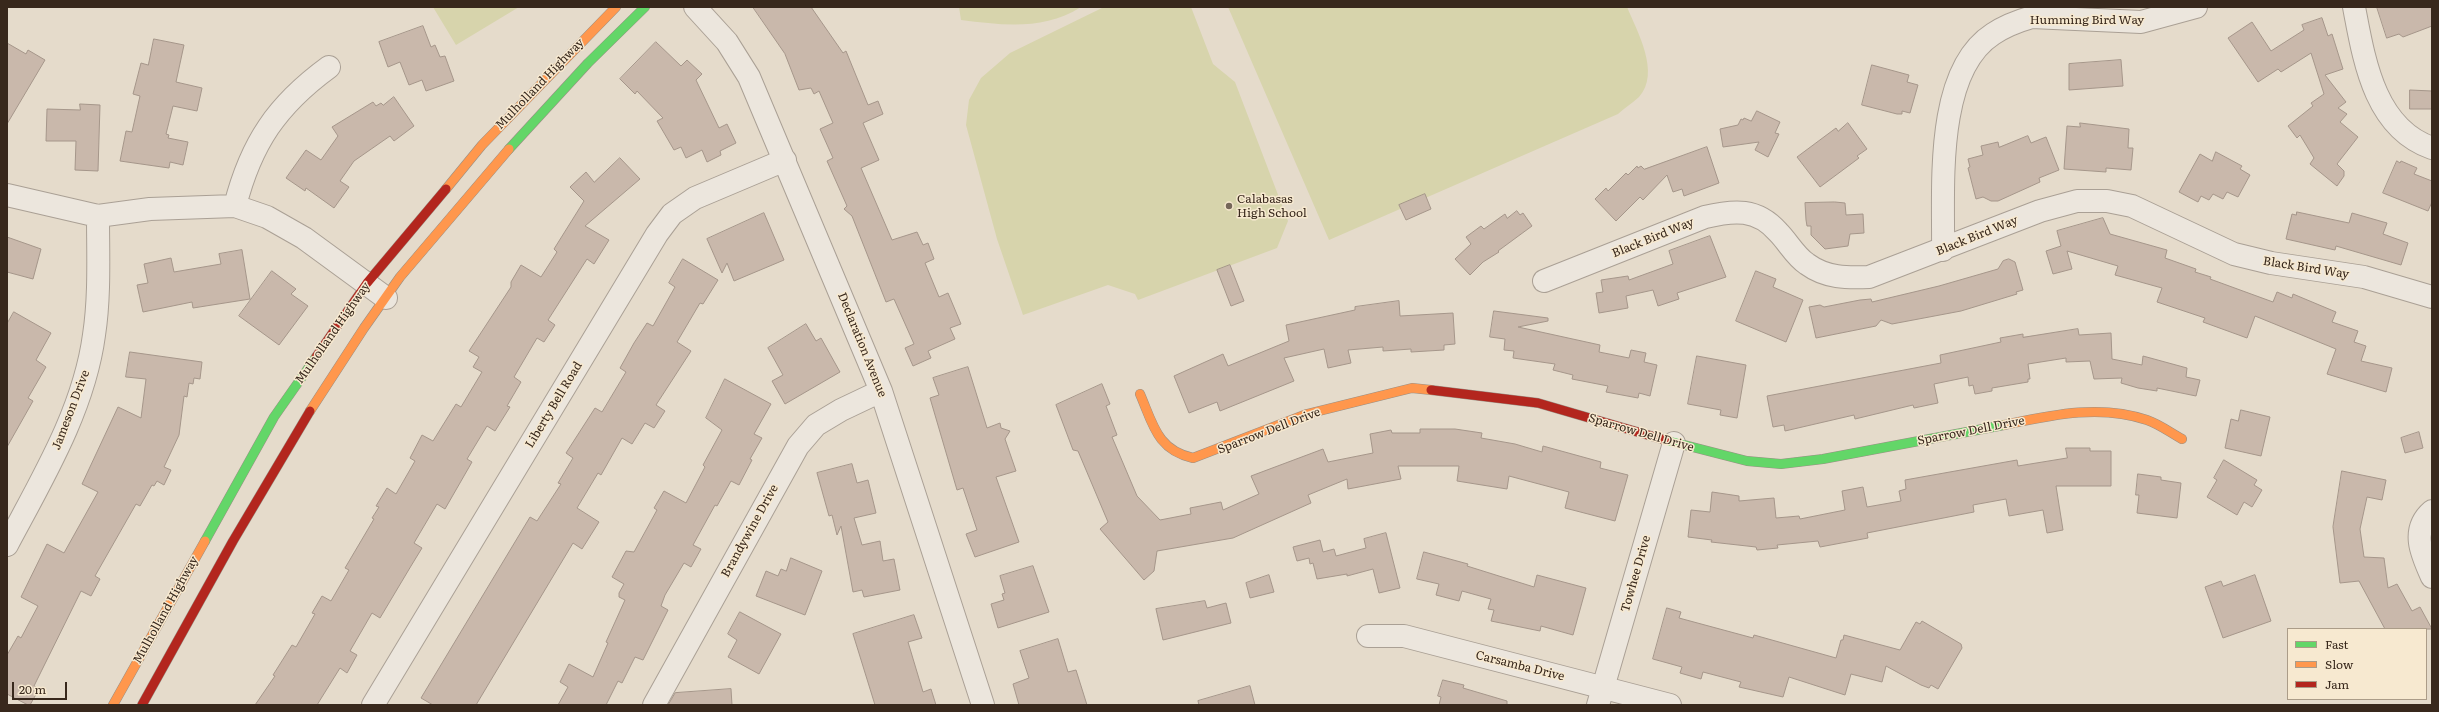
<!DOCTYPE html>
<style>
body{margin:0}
#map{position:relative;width:2439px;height:712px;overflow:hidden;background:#e5dbcb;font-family:Literata,serif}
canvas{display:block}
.frame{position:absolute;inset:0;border:8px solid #38281c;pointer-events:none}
.legend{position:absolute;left:2287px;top:628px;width:140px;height:72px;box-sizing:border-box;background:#f7e9d0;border:1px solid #ab9c88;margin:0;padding:5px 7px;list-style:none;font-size:12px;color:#38281c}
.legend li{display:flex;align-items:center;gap:8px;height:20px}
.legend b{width:20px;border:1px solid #ab9c88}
.scale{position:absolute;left:12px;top:682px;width:55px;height:18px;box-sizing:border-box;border:2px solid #38281c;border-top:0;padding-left:5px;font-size:12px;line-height:14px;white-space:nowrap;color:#38281c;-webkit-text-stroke:3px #f7e9d0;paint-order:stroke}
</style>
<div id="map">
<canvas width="2439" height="712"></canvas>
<div class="frame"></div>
<ul class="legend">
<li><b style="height:5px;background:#63d668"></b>Fast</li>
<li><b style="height:5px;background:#ff974d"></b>Slow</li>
<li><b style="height:5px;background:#b3261e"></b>Jam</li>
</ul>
<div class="scale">20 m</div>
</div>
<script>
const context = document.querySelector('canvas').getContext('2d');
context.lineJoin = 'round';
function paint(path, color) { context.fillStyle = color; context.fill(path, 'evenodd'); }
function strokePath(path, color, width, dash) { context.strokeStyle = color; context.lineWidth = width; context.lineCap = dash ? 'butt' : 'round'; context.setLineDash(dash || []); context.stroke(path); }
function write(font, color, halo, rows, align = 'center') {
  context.font = font + ' Literata,serif'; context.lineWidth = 3; context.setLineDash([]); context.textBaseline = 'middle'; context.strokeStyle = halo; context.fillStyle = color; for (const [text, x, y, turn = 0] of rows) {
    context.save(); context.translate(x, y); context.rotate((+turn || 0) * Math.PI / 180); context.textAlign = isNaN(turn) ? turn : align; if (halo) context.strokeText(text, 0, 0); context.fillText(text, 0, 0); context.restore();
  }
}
const green = new Path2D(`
 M433,7H519L456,45Z
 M959,7H1081C1043,31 1003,25 961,20Z
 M1104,7H1191L1213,64L1235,82L1288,221L1277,248L1138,300L1135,294L1108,285L1023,315L997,239L966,125L969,100L981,78L1010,53Z
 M1228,7H1627C1637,31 1661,73 1639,97C1633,103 1624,108 1618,114L1329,240Z`);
const building = new Path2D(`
 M753,7H811L843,53L846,51L868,105L878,101L883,114L863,123L879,160L861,168L892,240L917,232L923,245L928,243L934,259L925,263L939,297L948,293L961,324L950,328L955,339L928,351L931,358L913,366L905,348L914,344L894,299L886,302L852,216L844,209L847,206L827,161L833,158L820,129L833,123L819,91L814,94L811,88L799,90L785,54Z
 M2377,7H2432V26L2403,37L2399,34L2387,38Z
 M2322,18L2328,36L2332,34L2343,69L2325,75L2346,102L2338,108L2347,114L2340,122L2358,137L2337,164L2344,171V176L2337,186L2310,164L2314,158L2300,135L2297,138L2288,126L2313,106L2311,103L2324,94L2311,53L2281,72L2278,69L2258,82L2228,38L2252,22L2271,51L2304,30L2302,25Z
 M423,26L431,47L435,45L440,57L445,56L454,81L426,91L422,80L409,85L400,62L388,67L379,42Z
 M154,39L184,45L176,82L202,88L197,111L173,106L166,134L169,135L168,138L188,142L183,165L170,162L169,168L120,161L126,131L132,132L140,96L133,94L141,63L148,65Z
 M656,42L681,66L687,60L702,74L696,80L719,128L727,124L736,143L720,151L721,155L707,162L702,150L686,158L681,147L674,150L657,121L663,118L637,91L635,94L620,79Z
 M7,43L26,54L28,50L45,60L7,124Z
 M2121,60L2123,86L2069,90V64Z
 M1872,65L1909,75L1907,82L1918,85L1910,113L1902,111V114H1897L1862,105Z
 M2410,90L2432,91V109H2410Z
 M394,97L414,126L394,141L390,136L354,161L340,181L349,187L334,208L306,188L305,191L286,178L306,150L321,160L338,136L332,127L373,102L376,106L381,103L383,105Z
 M80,104L100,105L98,171L75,170L76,141H46L47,109L80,110Z
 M1757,111L1780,122L1775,133L1779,134L1768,157L1755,150L1759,142L1723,147L1720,129L1738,125L1741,119L1743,120L1744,118L1751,121Z
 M1848,123L1867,149L1857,156L1859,158L1820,187L1797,157L1836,128L1838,131Z
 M2080,123L2129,129L2128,148H2133L2131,170L2106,168V172L2064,169L2067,126L2080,127Z
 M2028,136L2031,143L2046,137L2059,170L2039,178L2040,182L1998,201H1991L1983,197L1976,199L1968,168L1970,167L1968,159L1983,155L1981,146L1998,142L1999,147Z
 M1707,147L1719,183L1684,196L1682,189L1673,192L1667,175L1643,200L1640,197L1616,221L1595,199L1606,188L1608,191L1626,173L1628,175L1637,166L1638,168L1641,166L1644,169Z
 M2216,152L2242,166L2240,169L2250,175L2238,197L2227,192L2223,199L2213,194L2209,200L2201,196L2198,202L2179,192L2200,154L2212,161Z
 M620,158L640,179L585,226L609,240L594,264L587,259L548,320L555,325L544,342L537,338L514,377L521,382L507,406L510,407L495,431L487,426L467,459L472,462L445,509L437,504L414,543L422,548L411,566L380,618L372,613L350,651L357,655L347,673L340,668L317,705H255L275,676L273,675L292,645L296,647L315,614L312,613L322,596L331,601L349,570L345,568L374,519L372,518L379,507L376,506L387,488L396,494L415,461L410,458L422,435L433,441L456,404L461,407L482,372L473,367L479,357L469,351L511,287V282L521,265L541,277L557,252L554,249L584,201L570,187L586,172L594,182Z
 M2397,161L2400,163L2401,161L2417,168L2414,174L2432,181V202L2428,211L2383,193Z
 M1425,194L1431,209L1406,220L1399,205Z
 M1835,202L1845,203L1846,215L1863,214L1864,233L1850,234L1848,246L1825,249L1811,235V226H1807L1806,220L1805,203Z
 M1517,211L1520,215L1523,213L1532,226L1498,251L1499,252L1483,262L1470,275L1455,259L1471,244L1466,237L1481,226L1484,229L1505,214L1507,218Z
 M2297,212L2349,223L2352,213L2387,223L2383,234L2408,243L2401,265L2336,246L2335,250L2286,239L2292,214L2296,215Z
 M764,213L784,260L734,281L727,263L722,273L707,239Z
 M2103,218L2110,234L2167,250L2165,258L2196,269L2195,272L2211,277L2210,279L2273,302L2277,292L2292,298L2293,294L2336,312L2332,322L2358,331L2354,342L2366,346L2361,361L2392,368L2386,392L2327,374L2336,349L2255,316L2247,338L2203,322L2205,318L2157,302L2162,288L2115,275L2118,266L2067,251L2072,269L2053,274L2046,251L2061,246L2057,231Z
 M1710,236L1726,277L1677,293L1679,299L1658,306L1653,290L1626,296L1628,308L1599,313L1596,293L1603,292L1601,280L1628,276L1629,280L1673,264L1669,251Z
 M7,237L41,249L33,279L7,272Z
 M242,250L250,299L193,308L192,302L143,312L137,285L148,283L144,264L171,258L174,272L221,264L219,254Z
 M683,259L718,280L703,304L700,303L677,342L691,351L656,405L665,411L654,428L645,423L632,444L622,438L601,475L598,473L577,508L599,522L582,549L573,543L476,705H433L421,698L530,517L537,521L561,484L558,483L573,458L566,453L595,408L602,412L626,372L620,368L634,343L647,323L653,326L675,287L669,283Z
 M2009,259L2015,262L2023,290L2016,292L2017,294L1961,311L1892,324L1881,320L1876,326L1816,338L1809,307L1820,305L1824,307L1860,300L1871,299L1872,302L1939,286L1998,269L2003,261Z
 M1230,265L1244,301L1231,306L1217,270Z
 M272,271L296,289L291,294L308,306L279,345L239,316Z
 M1756,271L1776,279L1773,287L1803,300L1786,342L1736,321Z
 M1399,301L1400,316L1453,313L1455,344L1444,345V350L1411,352V349L1383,351V347L1348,350L1351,363L1328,368L1324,349L1284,358L1294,381L1220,411L1217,402L1189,413L1174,376L1223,354L1228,366L1289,341L1286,325L1355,310V307Z
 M1494,311L1548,318V321L1518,327L1600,345L1599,352L1629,358L1631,350L1646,353L1644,362L1657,365L1650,396L1639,393L1638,398L1606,392L1608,386L1572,379L1573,375L1553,370L1555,364L1513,358L1514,351L1504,350L1505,339L1490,337Z
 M14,312L51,333L36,360L46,367L28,398L33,401L7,447V324Z
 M806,324L816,341L821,338L840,372L785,404L772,381L783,375L768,348Z
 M2078,329L2079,335L2111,333L2112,359L2142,365L2143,356L2187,368L2186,377L2200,380L2196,396L2157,388V391L2138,388L2121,383L2122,378L2094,379L2090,361L2066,362V358L2028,364L2030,379H2028V382L1992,388V391L1975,394L1973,385L1969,386L1968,377L1934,384L1938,403L1914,408L1913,405L1855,419L1854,415L1785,431L1784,425L1773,427L1767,396L1941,363L1940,355L2001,342L2000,338L2023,334V337Z
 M130,352L202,362L200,379L194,378L193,384L189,383L187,397L184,396L179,435L164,467L171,470L164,485L157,481L154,486L152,485L140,506L136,504L95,576L100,579L91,596L81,591L34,686L39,689L30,705H28L7,694V655L18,636L21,638L38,606L21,597L47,544L64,553L98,492L82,484L118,407L141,418L146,379L126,377Z
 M1697,356L1746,365L1737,418L1720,415L1721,410L1688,404Z
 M968,367L987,428L1000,423L1001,428L1010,431L1005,439L1016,471L996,477L1019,542L975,557L966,534L977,530L963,488L957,490L930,398L939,395L933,378Z
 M725,379L771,404L754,434L762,438L750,459L752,460L739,485L731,481L717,506L715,505L693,545L701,549L691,567L684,563L665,595L661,606L668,610L643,660L635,657L622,683L618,681L606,705H558L568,687L560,682L569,664L593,677L608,643L606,642L625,600L619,597V593L624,584L612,577L626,551L634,552L657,510L654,508L664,491L686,503L705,467L703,465L722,430L706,418Z
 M1102,384L1110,404L1106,406L1117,435L1112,437L1137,496L1160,520L1191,514L1190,508L1221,502L1223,510L1259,494L1251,476L1323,449L1328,462L1373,453L1370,434L1391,430L1392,433H1420V429H1455L1482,433L1481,438L1515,444L1542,452L1543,446L1601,462L1600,468L1628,475L1615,521L1565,508L1569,492L1509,476L1507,489L1457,481L1459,466H1398L1401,479L1348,489L1347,479L1308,495L1311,503L1233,538L1157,551L1154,571L1144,580L1100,529L1108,522L1078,451L1073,450L1056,405Z
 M2241,410L2270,417L2261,456L2225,448L2231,419L2238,421Z
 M2419,432L2423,448L2405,453L2401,438Z
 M2066,448H2090V451H2111V486H2056L2063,530L2047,533L2043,510L2009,516L2006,499L1973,505L1974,512L1867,533L1868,538L1820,547L1818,541L1777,545L1778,548L1757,550L1756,547L1711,542L1712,540L1688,537L1691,510L1710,512L1712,492L1739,496V501L1774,498L1776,518L1799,516L1800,519L1845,510L1842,491L1863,487L1867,507L1901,501L1899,491L1906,489L1905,480L2017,460L2018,466L2067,458Z
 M2224,460L2257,480L2254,485L2262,490L2252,507L2244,502L2237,515L2207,497L2217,480L2214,478Z
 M852,464L857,483L868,480L876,513L854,518L862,545L880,541L883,561L894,559L900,590L864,597L862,590L853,592L841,526L837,535L832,515L829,516L817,473Z
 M2342,471L2386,480L2382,500L2367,497L2360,529L2364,557L2384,558L2388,588L2397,584L2412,611L2420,607L2432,629H2385L2359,581L2340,583L2333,527Z
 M2138,474L2161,477V480L2181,483L2177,518L2137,513L2139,495H2136Z
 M1386,533L1400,588L1379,593L1373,569L1347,576V574L1317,579L1313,563L1310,564L1309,558L1297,561L1293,547L1320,540L1323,552L1334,549L1336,556L1366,548L1364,539Z
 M1424,552L1468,564L1467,566L1534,587L1537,575L1586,588L1573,635L1541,626L1540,631L1491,621L1494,610L1488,609L1491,599L1462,591L1459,601L1436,595L1439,584L1417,579Z
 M791,558L822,571L805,615L756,596L766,571L778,576L781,569L786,571Z
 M1033,566L1049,612L998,628L991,604L1004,600L1002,594L1005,593L1000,576Z
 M1269,575L1274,592L1250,598L1246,583Z
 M2255,575L2271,621L2223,638L2205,587L2221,581L2223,586Z
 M1205,601L1207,608L1226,603L1231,623L1163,640L1156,609Z
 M1667,608L1681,612L1679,618L1753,638L1754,635L1836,658L1841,640H1843L1844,635L1900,650L1916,622L1920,624L1922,621L1961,644L1962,648L1938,689L1931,685L1929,688L1921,685L1886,666L1882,682L1851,674L1845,695L1789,677L1783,697L1739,687L1741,682L1703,672L1701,679L1680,673L1682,667L1653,659Z
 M740,612L781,634L759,674L728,657L737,640L728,634Z
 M914,615L922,638L908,642L923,692L931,689L936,705H875L853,634Z
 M1058,639L1068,672L1076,670L1087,705H1019L1013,684L1029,678L1020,651Z
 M1443,680L1464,685L1463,688L1507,701V705H1439L1441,697L1438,696Z
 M1250,686L1255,705H1199L1198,701Z
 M731,689L732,705H668L675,693Z`);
const street = new Path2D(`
 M695,7L727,42L749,77L881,391L983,705
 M2354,7C2364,59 2374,128 2432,148
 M7,195L98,216L150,209L235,206L267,217L304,238L386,298
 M235,206C251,143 277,105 329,67
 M1943,250C1944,189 1934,72 1993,34C2005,26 2018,21 2032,17L2141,22L2196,7
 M1544,281L1705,217C1734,210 1757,208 1778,232C1788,242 1795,256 1807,264C1826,278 1847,278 1869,277L2040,211L2077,201H2107L2132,206L2234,254L2271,263L2364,277L2432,297
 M2432,511C2410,530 2422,555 2432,577
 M7,545C42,479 84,410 94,335C100,296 98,255 98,216
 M1368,636H1404L1670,705
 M373,705L657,234L672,214L695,198L785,160
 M654,705L798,446L816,425L841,410L881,391
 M1598,705L1674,443`);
const fast = new Path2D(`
 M509,149L588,63L645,7
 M1665,440L1747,461L1781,464L1823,459L2004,425
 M205,541L274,417L316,357`);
const slow = new Path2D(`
 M446,189L482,145L616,7
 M1140,394C1153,424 1157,450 1193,458L1307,414L1412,388L1431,390
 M310,411L364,328L400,277L509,149
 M2004,425C2052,415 2100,404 2147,420C2159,424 2171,433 2182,439
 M113,705L205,541`);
const jam = new Path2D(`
 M316,357L367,283L446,189
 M1431,390L1538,403L1665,440
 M142,705L233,541L310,411`);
const markers = [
 [1229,206,4,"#756759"]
];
const streetNames = [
 ["Humming Bird Way",2087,20],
 ["Mulholland Highway",540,84,-46],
 ["Black Bird Way",1977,236,-22],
 ["Black Bird Way",1653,238,-22],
 ["Black Bird Way",2306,268,9],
 ["Mulholland Highway",333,333,-55],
 ["Declaration Avenue",862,345,68],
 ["Liberty Bell Road",554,405,-59],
 ["Jameson Drive",71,410,-69],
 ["Sparrow Dell Drive",1269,431,-21],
 ["Sparrow Dell Drive",1971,431,-11],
 ["Sparrow Dell Drive",1641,433,16],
 ["Brandywine Drive",750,531,-61],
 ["Towhee Drive",1636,574,-74],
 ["Mulholland Highway",166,610,-61],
 ["Carsamba Drive",1520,666,14]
];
const poiNames = [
 ["Calabasas",1237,199],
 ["High School",1237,213]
];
paint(green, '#d7d4ac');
paint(building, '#c9b8ab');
strokePath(building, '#a5968a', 1);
strokePath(street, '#aaa095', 24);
strokePath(fast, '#998f84', 10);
strokePath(slow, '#998f84', 10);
strokePath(jam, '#998f84', 10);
strokePath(street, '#ece6dd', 22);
strokePath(fast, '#63d668', 9);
strokePath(slow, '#ff974d', 9);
strokePath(jam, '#b3261e', 9);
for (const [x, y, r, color] of markers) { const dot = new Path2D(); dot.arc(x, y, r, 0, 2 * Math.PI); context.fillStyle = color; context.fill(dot); strokePath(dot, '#f7e9d0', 1.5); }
write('12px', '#38281c', '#f7e9d0', streetNames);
write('12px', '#38281c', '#f7e9d0', poiNames, 'left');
</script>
